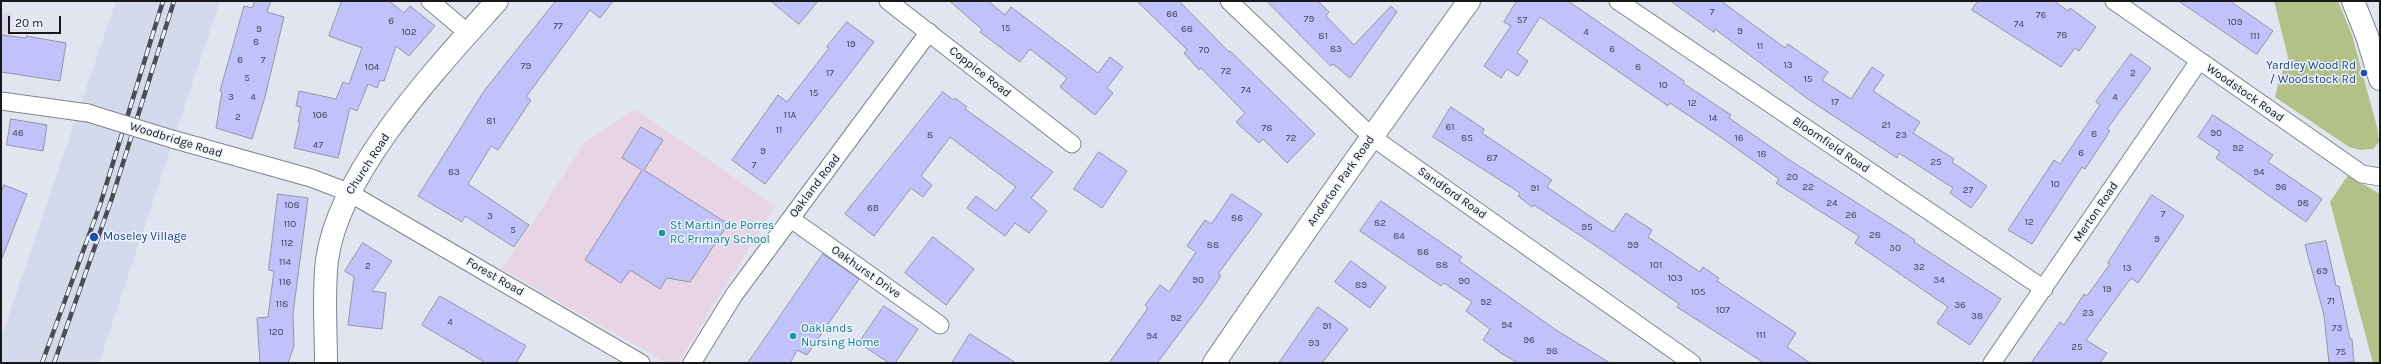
<!DOCTYPE html>
<style>
body{margin:0}
#map{position:relative;width:2381px;height:364px;overflow:hidden;background:#e1e5f0;font-family:Karla,sans-serif}
canvas{display:block}
.frame{position:absolute;inset:0;border:2px solid #17181c;pointer-events:none}
.scale{position:absolute;left:8px;top:16px;width:53px;height:18px;box-sizing:border-box;border:2px solid #17181c;border-top:0;padding-left:5px;font-size:12px;line-height:14px;white-space:nowrap;color:#17181c;-webkit-text-stroke:3px #eef2fd;paint-order:stroke}
</style>
<div id="map">
<canvas width="2381" height="364"></canvas>
<div class="frame"></div>
<div class="scale">20 m</div>
</div>
<script>
const context = document.querySelector('canvas').getContext('2d');
context.lineJoin = 'round';
function paint(path, color) { context.fillStyle = color; context.fill(path, 'evenodd'); }
function strokePath(path, color, width, dash) { context.strokeStyle = color; context.lineWidth = width; context.lineCap = dash ? 'butt' : 'round'; context.setLineDash(dash || []); context.stroke(path); }
function write(font, color, halo, rows, align = 'center') {
  context.font = font + ' Karla,sans-serif'; context.lineWidth = 3; context.setLineDash([]); context.textBaseline = 'middle'; context.strokeStyle = halo; context.fillStyle = color; for (const [text, x, y, turn = 0] of rows) {
    context.save(); context.translate(x, y); context.rotate((+turn || 0) * Math.PI / 180); context.textAlign = isNaN(turn) ? turn : align; if (halo) context.strokeText(text, 0, 0); context.fillText(text, 0, 0); context.restore();
  }
}
const commercial = new Path2D(`
 M1,13L12,14L1,82Z`);
const built = new Path2D(`
 M116,1H220L99,363H1V338Z`);
const education = new Path2D(`
 M635,109L775,206L678,363H667L502,269L585,142Z`);
const green = new Path2D(`
 M2274,1H2338L2352,35L2377,127L2379,142L2373,149L2360,150L2349,147L2275,97L2279,81L2288,57Z
 M2348,175L2380,194V363H2373L2330,202Z`);
const building = new Path2D(`
 M255,1H271L267,12L284,17L265,97L252,139L216,128L222,92L220,91L244,6L252,8Z
 M342,1H389L404,13L410,6L435,26L409,56L396,46L384,81L380,80L377,88L368,84L357,111L350,108L338,158L294,148L300,122H298L301,107L296,106L299,91L336,99L343,82L349,84L362,48L329,36Z
 M556,1H613L600,18L590,10L526,97L531,100L498,150L491,146L468,184L529,225L514,247L465,216L462,222L418,196L484,91Z
 M771,1H818L799,24Z
 M950,1H988L1005,15L1011,7L1098,73L1110,57L1123,67L1107,88L1113,93L1095,115L1060,87L1067,78L1030,49L1020,62L980,32L982,30Z
 M1137,1H1179L1229,52L1230,51L1315,134L1287,163L1263,139L1259,143L1236,122L1245,113L1201,68L1199,70L1184,53L1187,50Z
 M1267,1H1318L1329,12L1326,16L1354,45L1391,6L1397,12L1350,78L1333,64L1331,66Z
 M1517,1H1568L1684,81L1683,83L1731,115L1729,118L1791,161L1895,227L1915,240L1914,242L2001,299L1970,345L1937,323L1948,307L1855,243L1859,236L1776,183L1779,179L1722,138L1670,103L1668,106L1540,17L1517,53L1528,61L1518,76L1507,69L1501,78L1484,66L1511,26L1504,22Z
 M1671,1H1721L1785,48L1788,44L1828,72L1822,80L1851,99L1872,67L1884,75L1873,91L1920,122L1913,133L1954,159L1952,162L1987,186L1971,208L1950,193L1953,188L1899,153L1897,158L1808,99L1715,29L1714,32Z
 M1978,1H2054L2068,11L2070,8L2096,27L2079,51L2075,48L2061,67L1972,10Z
 M2179,1H2230L2273,31L2257,54Z
 M847,22L874,42L765,184L732,160L778,95L787,102L829,48L827,47Z
 M1,35L26,38V36L66,43L60,81L1,72Z
 M2131,54L2151,68L2107,129L2110,131L2085,169L2082,167L2032,244L2008,230L2054,160L2060,164L2100,105L2096,102Z
 M943,92L953,100L955,98L967,107L965,109L1053,172L1031,198L1047,211L1029,233L1015,223L1005,236L967,208L976,196L996,211L1016,187L950,137L921,176L932,185L923,197L911,188L874,236L845,214Z
 M1451,107L1484,129L1482,133L1552,180L1547,187L1613,232L1626,213L1652,230L1648,237L1700,272L1703,267L1719,278L1717,281L1796,333L1787,347L1810,363H1764L1677,307L1679,304L1602,250L1534,205L1532,207L1518,196L1520,193L1433,137Z
 M2213,115L2273,155L2268,162L2322,199L2306,222L2216,158L2220,152L2198,137Z
 M11,119L47,125L43,151L7,145Z
 M641,127L663,140L644,170L728,224L690,282L667,278L660,289L630,270L621,283L585,260L642,170L622,158Z
 M1099,152L1127,171L1102,208L1074,189Z
 M4,185L27,194L2,258L1,194Z
 M278,194L308,198L293,314L294,346L288,363H260L257,318L268,317L274,271L269,270Z
 M1232,194L1262,214L1218,274L1221,276L1203,302L1157,363H1109L1148,308L1145,305L1160,285L1169,292L1196,252L1187,246L1205,220L1211,224Z
 M2152,195L2184,216L2138,283L2131,278L2086,340L2107,353L2100,363H2031L2060,322L2064,325L2084,294L2087,296L2110,264L2108,263Z
 M1381,201L1462,257L1459,261L1487,281L1556,330L1610,363H1518L1501,353L1483,340L1490,329L1466,311L1472,302L1444,283L1441,286L1360,231Z
 M933,237L974,269L946,305L905,273Z
 M2326,241L2336,286H2339L2350,339H2352L2354,362L2329,363L2324,315L2305,245Z
 M363,243L392,261L372,291L386,293L382,329L348,325L354,277L345,271Z
 M823,254L859,279L807,355L797,350L790,363H748Z
 M1351,261L1386,287L1370,308L1335,282Z
 M440,296L526,346L516,363H486L422,325Z
 M884,306L918,329L895,363H889L859,343Z
 M1318,307L1348,329L1322,363H1279Z
 M970,334L1016,363H952Z`);
const street = new Path2D(`
 M430,1L468,33
 M888,1L1072,144
 M1229,1L1372,137L1692,363
 M1618,1L2044,289
 M2114,1L2362,174L2380,177
 M1,101L88,113
 M172,139L311,178L348,192L641,363
 M791,219L940,325
 M692,363L734,295L929,32
 M1992,363L2199,61`);
const secondary = new Path2D(`
 M2353,1L2367,36L2380,79
 M326,363C326,330 323,293 327,260C339,171 438,67 497,1
 M1214,363C1297,241 1383,121 1469,1`);
const rail = new Path2D(`
 M42,363L100,205L163,1
 M54,363L112,198L174,1`);
const streetBridge = new Path2D(`
 M88,113L172,139`);
const markers = [
 [2364,73,4,"#1a4fb4"],
 [662,233,4,"#0f9aa8"],
 [94,237,5,"#1a4fb4"],
 [793,336,4,"#0f9aa8"]
];
const numberNames = [
 ["7",1712,12],
 ["66",1172,14],
 ["76",2041,15],
 ["79",1309,19],
 ["57",1522,20],
 ["6",391,21],
 ["109",2235,22],
 ["74",2019,24],
 ["77",558,26],
 ["15",1006,28],
 ["9",259,29],
 ["68",1187,29],
 ["9",1740,31],
 ["102",409,32],
 ["4",1586,32],
 ["78",2062,35],
 ["81",1323,36],
 ["111",2255,36],
 ["8",256,42],
 ["19",851,44],
 ["11",1760,46],
 ["83",1336,49],
 ["6",1612,49],
 ["70",1204,50],
 ["6",240,60],
 ["7",263,60],
 ["13",1788,65],
 ["79",526,66],
 ["104",372,67],
 ["8",1638,67],
 ["72",1226,71],
 ["17",830,73],
 ["2",2133,73],
 ["5",247,78],
 ["15",1808,79],
 ["10",1663,85],
 ["74",1246,90],
 ["15",814,93],
 ["3",231,97],
 ["4",253,97],
 ["4",2115,97],
 ["17",1835,102],
 ["12",1692,103],
 ["106",320,115],
 ["11A",790,115],
 ["2",238,117],
 ["14",1713,118],
 ["81",491,121],
 ["21",1886,125],
 ["61",1450,127],
 ["78",1267,128],
 ["11",779,130],
 ["46",18,133],
 ["90",2216,133],
 ["8",2094,134],
 ["8",930,135],
 ["23",1901,135],
 ["72",1291,138],
 ["85",1467,138],
 ["16",1739,138],
 ["47",318,145],
 ["92",2238,148],
 ["9",763,151],
 ["6",2081,153],
 ["18",1762,154],
 ["87",1492,158],
 ["25",1936,162],
 ["7",754,165],
 ["83",454,172],
 ["94",2259,172],
 ["20",1792,177],
 ["10",2055,184],
 ["22",1808,187],
 ["96",2281,187],
 ["91",1535,188],
 ["27",1968,190],
 ["24",1832,203],
 ["98",2303,203],
 ["108",292,205],
 ["6B",873,208],
 ["7",2163,214],
 ["26",1851,215],
 ["3",490,216],
 ["86",1237,218],
 ["12",2029,222],
 ["82",1380,223],
 ["110",290,224],
 ["95",1587,227],
 ["5",513,230],
 ["28",1875,235],
 ["84",1399,236],
 ["9",2157,239],
 ["112",287,243],
 ["88",1213,245],
 ["99",1633,245],
 ["30",1895,248],
 ["86",1423,252],
 ["114",285,262],
 ["88",1442,265],
 ["101",1656,265],
 ["2",368,266],
 ["32",1919,267],
 ["13",2127,268],
 ["69",2322,271],
 ["103",1675,278],
 ["90",1198,280],
 ["34",1939,280],
 ["90",1464,281],
 ["116",285,282],
 ["89",1361,285],
 ["19",2107,289],
 ["105",1698,292],
 ["71",2331,301],
 ["92",1486,302],
 ["118",282,304],
 ["36",1960,305],
 ["107",1723,310],
 ["23",2088,313],
 ["38",1977,316],
 ["92",1176,318],
 ["4",450,322],
 ["94",1507,325],
 ["91",1327,326],
 ["73",2337,328],
 ["120",276,332],
 ["111",1761,335],
 ["94",1152,336],
 ["96",1529,340],
 ["93",1314,343],
 ["25",2077,347],
 ["98",1552,351],
 ["75",2341,352]
];
const transitNames = [
 ["Yardley Wood Rd",2356,66],
 ["/ Woodstock Rd",2356,80],
 ["Moseley Village",103,237,"left"]
];
const streetNames = [
 ["Coppice Road",980,72,38],
 ["Woodstock Road",2245,93,35],
 ["Woodbridge Road",176,140,17],
 ["Bloomfield Road",1831,145,34],
 ["Church Road",368,164,-57],
 ["Anderton Park Road",1341,181,-55],
 ["Oakland Road",815,186,-53],
 ["Sandford Road",1452,193,35],
 ["Merton Road",2096,212,-56],
 ["Oakhurst Drive",866,272,35],
 ["Forest Road",495,277,30]
];
const cultureNames = [
 ["St Martin de Porres",670,226],
 ["RC Primary School",670,240],
 ["Oaklands",801,329],
 ["Nursing Home",801,343]
];
paint(commercial, '#ddd8ee');
paint(built, '#d3daeb');
paint(education, '#e7d5e5');
paint(green, '#b3c086');
paint(building, '#c0c3fb');
strokePath(building, '#94959f', 1);
strokePath(street, '#7f838d', 19);
strokePath(secondary, '#7f838d', 24);
strokePath(street, '#fff', 17);
strokePath(secondary, '#fff', 22);
strokePath(rail, '#4b4d52', 4.5);
strokePath(rail, '#eef2fd', 3, [9]);
strokePath(streetBridge, '#7f838d', 19, []);
strokePath(streetBridge, '#fff', 17);
for (const [x, y, r, color] of markers) { const dot = new Path2D(); dot.arc(x, y, r, 0, 2 * Math.PI); context.fillStyle = color; context.fill(dot); strokePath(dot, '#eef2fd', 1.5); }
write('10px', '#414354', null, numberNames);
write('12px', '#164399', '#eef2fd', transitNames, 'right');
write('12px', '#17181c', '#eef2fd', streetNames);
write('12px', '#0d838f', '#eef2fd', cultureNames, 'left');
</script>
